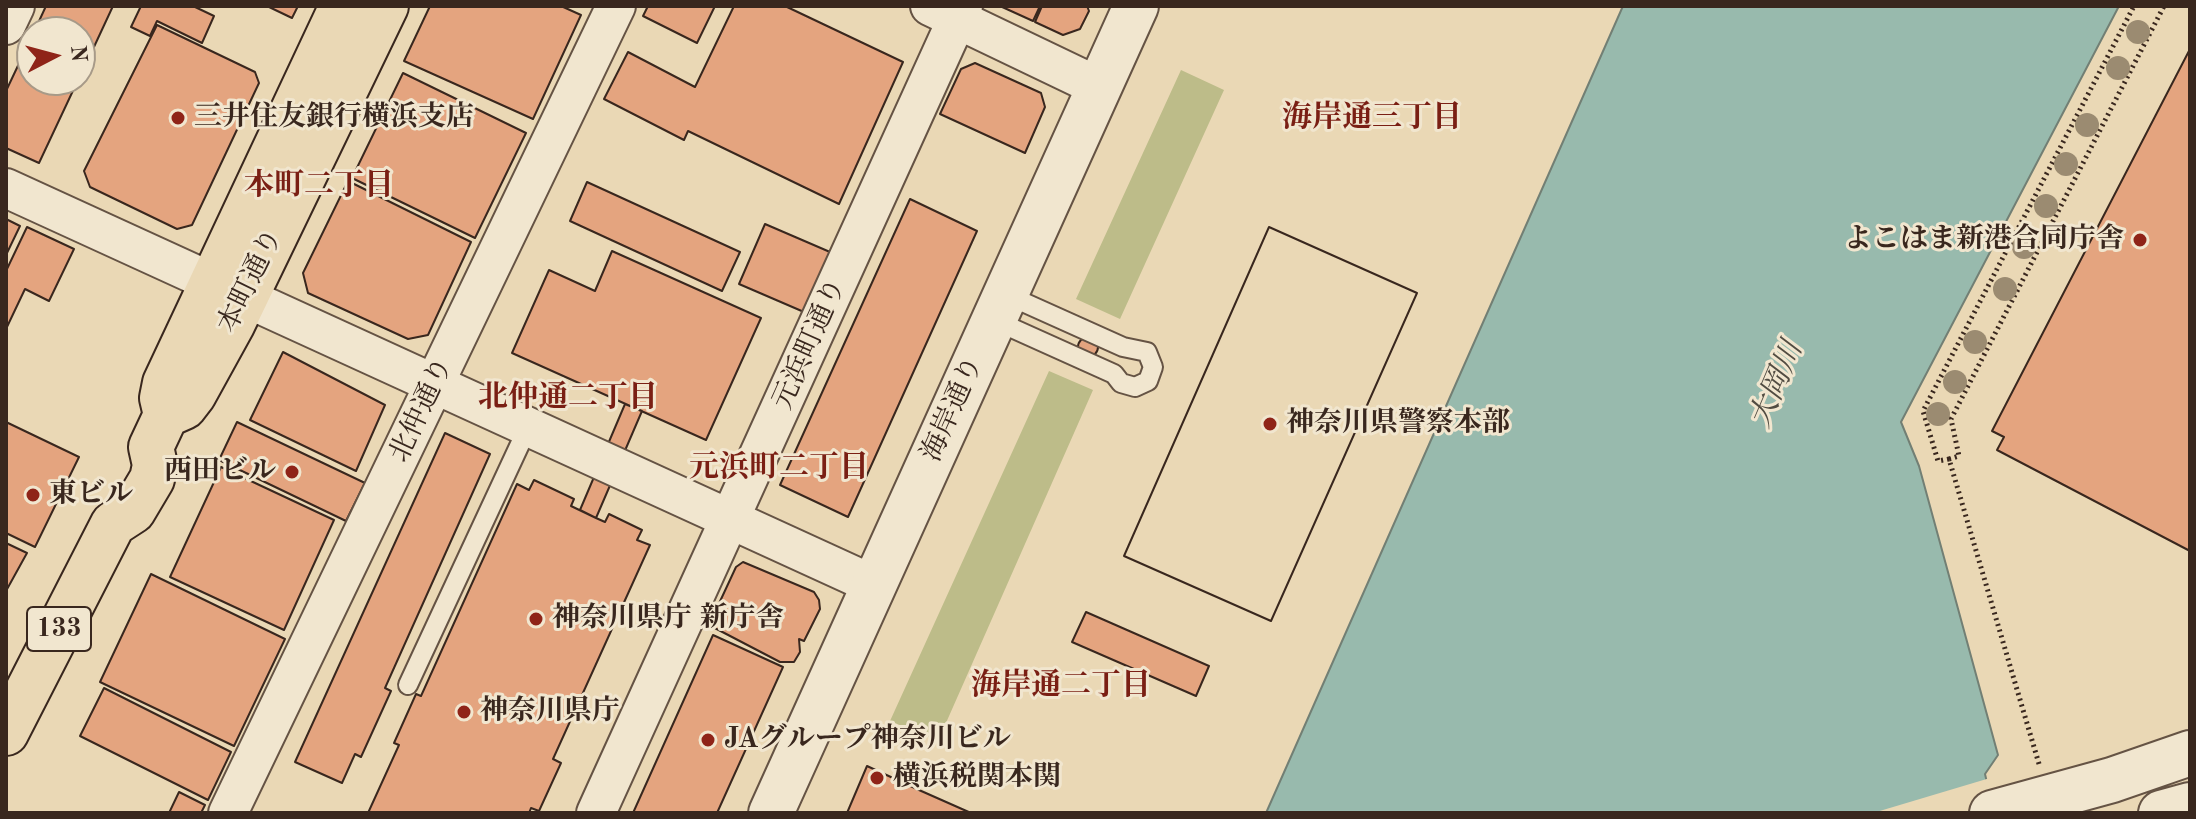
<!DOCTYPE html>
<meta charset="utf-8">
<style>
body{margin:0}
#map{position:relative;width:2196px;height:819px;overflow:hidden;background:#ead8b5;font-family:"Old Standard TT",serif}
canvas{display:block}
.frame{position:absolute;inset:0;border:8px solid #39271e;pointer-events:none}
.north{position:absolute;left:16px;top:16px;width:80px;height:80px;box-sizing:border-box;background:#f1e6cf;border:2px solid #a79a88;border-radius:50%;rotate:84deg;font-size:22px;font-weight:700;line-height:32px;text-align:center;color:#39271e}
.north::after{content:'';display:block;margin:auto;width:28px;height:36px;background:#8f2418;clip-path:polygon(50% 0,100% 100%,50% 72%,0 100%)}
</style>
<div id="map">
<canvas width="2196" height="819"></canvas>
<div class="frame"></div>
<div class="north">N</div>
</div>
<script>
const context = document.querySelector('canvas').getContext('2d');
context.lineJoin = 'round';
function paint(path, color) { context.fillStyle = color; context.fill(path, 'evenodd'); }
function strokePath(path, color, width, dash) { context.strokeStyle = color; context.lineWidth = width; context.lineCap = dash ? 'butt' : 'round'; context.setLineDash(dash || []); context.stroke(path); }
function write(font, color, halo, rows, align = 'center') {
  context.font = font + ' "Old Standard TT","Noto Serif JP",serif'; context.lineWidth = 6; context.setLineDash([]); context.textBaseline = 'middle'; context.strokeStyle = halo; context.fillStyle = color; for (const [text, x, y, turn = 0] of rows) {
    context.save(); context.translate(x, y); context.rotate((+turn || 0) * Math.PI / 180); context.textAlign = isNaN(turn) ? turn : align; if (halo) context.strokeText(text, 0, 0); context.fillText(text, 0, 0); context.restore();
  }
}
const green = new Path2D(`
 M1181,70L1224,90L1120,319L1076,299Z
 M1049,371L1093,390L938,741L890,721Z`);
const water = new Path2D(`
 M1623,6H2119L1901,422L1919,466L1998,755L1985,774L1994,813H1266Z`);
const pier = new Path2D(`
 M1990,778L1998,813H1873Z`);
const building = new Path2D(`
 M46,6H113L80,77V32H34Z
 M141,6H193L214,16L202,43L157,21L150,36L131,27Z
 M267,6H298L292,18Z
 M430,6H561L581,15L533,119L404,61Z
 M648,6H715L697,43L643,16Z
 M734,6H785L903,62L839,204L688,131L684,140L604,99L628,52L695,87Z
 M1000,6H1040L1033,21Z
 M1042,6H1087L1089,11L1080,29L1063,35L1035,22Z
 M157,25L255,72L259,83L192,225L177,229L90,187L84,171Z
 M32,36V80H78L39,163L6,148V91Z
 M2190,49V551L1997,450L2004,437L1992,431Z
 M975,63L1041,93L1045,107L1025,153L940,114L961,69Z
 M403,73L526,133L475,238L352,178Z
 M348,181L471,242L428,335L408,339L308,293L303,273Z
 M587,182L740,252L722,291L570,221Z
 M910,199L977,231L848,517L780,485Z
 M6,219L20,226L6,255Z
 M765,224L830,252L804,312L739,284Z
 M27,227L74,249L49,301L25,289L6,329V271Z
 M1269,227L1417,293L1271,621L1124,556Z
 M1269,227L1417,293L1271,621L1124,556Z
 M612,251L761,318L706,440L512,353L549,270L595,291Z
 M1078 347a10 10 0 1 1 20 0a10 10 0 1 1-20 0Z
 M283,352L385,405L356,471L250,420Z
 M625,404L642,411L596,518L580,510Z
 M6,422L79,457L35,547L6,533Z
 M237,422L365,483L346,521L219,460Z
 M445,433L490,454L385,688L391,691L361,757L355,754L342,783L295,762Z
 M221,467L334,520L284,630L170,577Z
 M534,480L574,499L571,506L596,518L605,522L609,514L642,530L637,540L650,545L553,759L561,763L539,811L531,808L529,813H368L399,745L394,743L416,694L421,696L517,484L529,490Z
 M6,543L27,553L6,591Z
 M743,562L814,592L819,600L820,609L804,641L799,639L800,652L794,662H780L709,625L736,567Z
 M151,574L285,639L234,746L100,682Z
 M1086,612L1209,666L1196,696L1072,642Z
 M713,635L783,667L717,813H633Z
 M104,688L231,752L208,800L80,736Z
 M867,766L919,790L971,813H847Z
 M179,792L205,805L201,813H169Z`);
const path = new Path2D(`
 M1949,459L1959,456L1951,419L2164,6
 M2039,764L1949,459L1938,461L1923,411L2134,6`);
const service = new Path2D(`
 M994,320L1114,374L1121,383L1135,387L1148,381L1153,367L1147,352L1123,347L1005,294
 M408,685L528,427`);
const minor = new Path2D(`
 M930,6L1099,87
 M6,25L15,6
 M6,188L874,585
 M228,813L616,6
 M596,813L963,6`);
const tertiary = new Path2D(`
 M771,813L1136,6
 M1992,813L2112,780L2190,753
 M2161,813L2190,805`);
const trunk = new Path2D(`
 M166,415L162,398L165,383L342,6
 M6,733L113,524L133,511L152,479L155,465L151,447L166,415L184,407L194,394L232,325L386,6`);
const trees = [
 [2138,32],
 [2118,68],
 [2087,125],
 [2066,164],
 [2046,206],
 [2024,247],
 [2005,289],
 [1975,342],
 [1955,382],
 [1938,414]
];
const markers = [
 [178,118,8,"#8f2418"],
 [2140,240,8,"#8f2418"],
 [1270,424,8,"#8f2418"],
 [292,472,8,"#8f2418"],
 [33,495,8,"#8f2418"],
 [536,619,8,"#8f2418"],
 [464,712,8,"#8f2418"],
 [708,740,8,"#8f2418"],
 [877,778,8,"#8f2418"]
];
const shields = [
 [59,629,64]
];
const shieldNames = [
 ["133",59,629]
];
const poiNames = [
 ["三井住友銀行横浜支店",194,118],
 ["よこはま新港合同庁舎",2124,240,"right"],
 ["神奈川県警察本部",1286,424],
 ["西田ビル",276,472,"right"],
 ["東ビル",49,495],
 ["神奈川県庁 新庁舎",552,619],
 ["神奈川県庁",480,712],
 ["JAグループ神奈川ビル",724,740],
 ["横浜税関本関",893,778]
];
const streetNames = [
 ["本町通り",251,281,-64],
 ["元浜町通り",810,344,-66],
 ["海岸通り",953,409,-66],
 ["北仲通り",422,410,-65]
];
const neighbourhoodNames = [
 ["海岸通三丁目",1372,118],
 ["本町二丁目",319,186],
 ["北仲通二丁目",568,398],
 ["元浜町二丁目",779,468],
 ["海岸通二丁目",1061,686]
];
const waterNames = [
 ["大岡川",1777,385,-67]
];
paint(green, '#bdbc89');
paint(water, '#98baad');
strokePath(water, '#727f74', 2);
paint(pier, '#ead8b5');
paint(building, '#e4a47f');
strokePath(building, '#39271e', 2);
strokePath(service, '#655344', 22);
strokePath(minor, '#655344', 42);
strokePath(tertiary, '#655344', 48);
strokePath(trunk, '#39271e', 48);
strokePath(path, '#39271e', 5, [2, 4]);
strokePath(service, '#f1e6cf', 18);
strokePath(minor, '#f1e6cf', 38);
strokePath(tertiary, '#f1e6cf', 44);
strokePath(trunk, '#ead8b5', 44);
context.fillStyle = '#9b8b71';
for (const [x, y] of trees) { context.beginPath(); context.arc(x, y, 12, 0, 2 * Math.PI); context.fill(); }
for (const [x, y, r, color] of markers) { const dot = new Path2D(); dot.arc(x, y, r, 0, 2 * Math.PI); context.fillStyle = color; context.fill(dot); strokePath(dot, '#f1e6cf', 3); }
for (const [x, y, w] of shields) { const box = new Path2D(); box.roundRect(x - w / 2, y - 22, w, 44, 6); context.fillStyle = '#f1e6cf'; context.fill(box); strokePath(box, '#39271e', 2); }
write('bold 26px', '#39271e', null, shieldNames);
write('bold 28px', '#39271e', '#f1e6cf', poiNames, 'left');
write('28px', '#39271e', '#f1e6cf', streetNames);
write('bold 30px', '#7a1f14', '#f1e6cf', neighbourhoodNames);
write('italic 30px', '#514c42', '#f1e6cf', waterNames);
</script>
